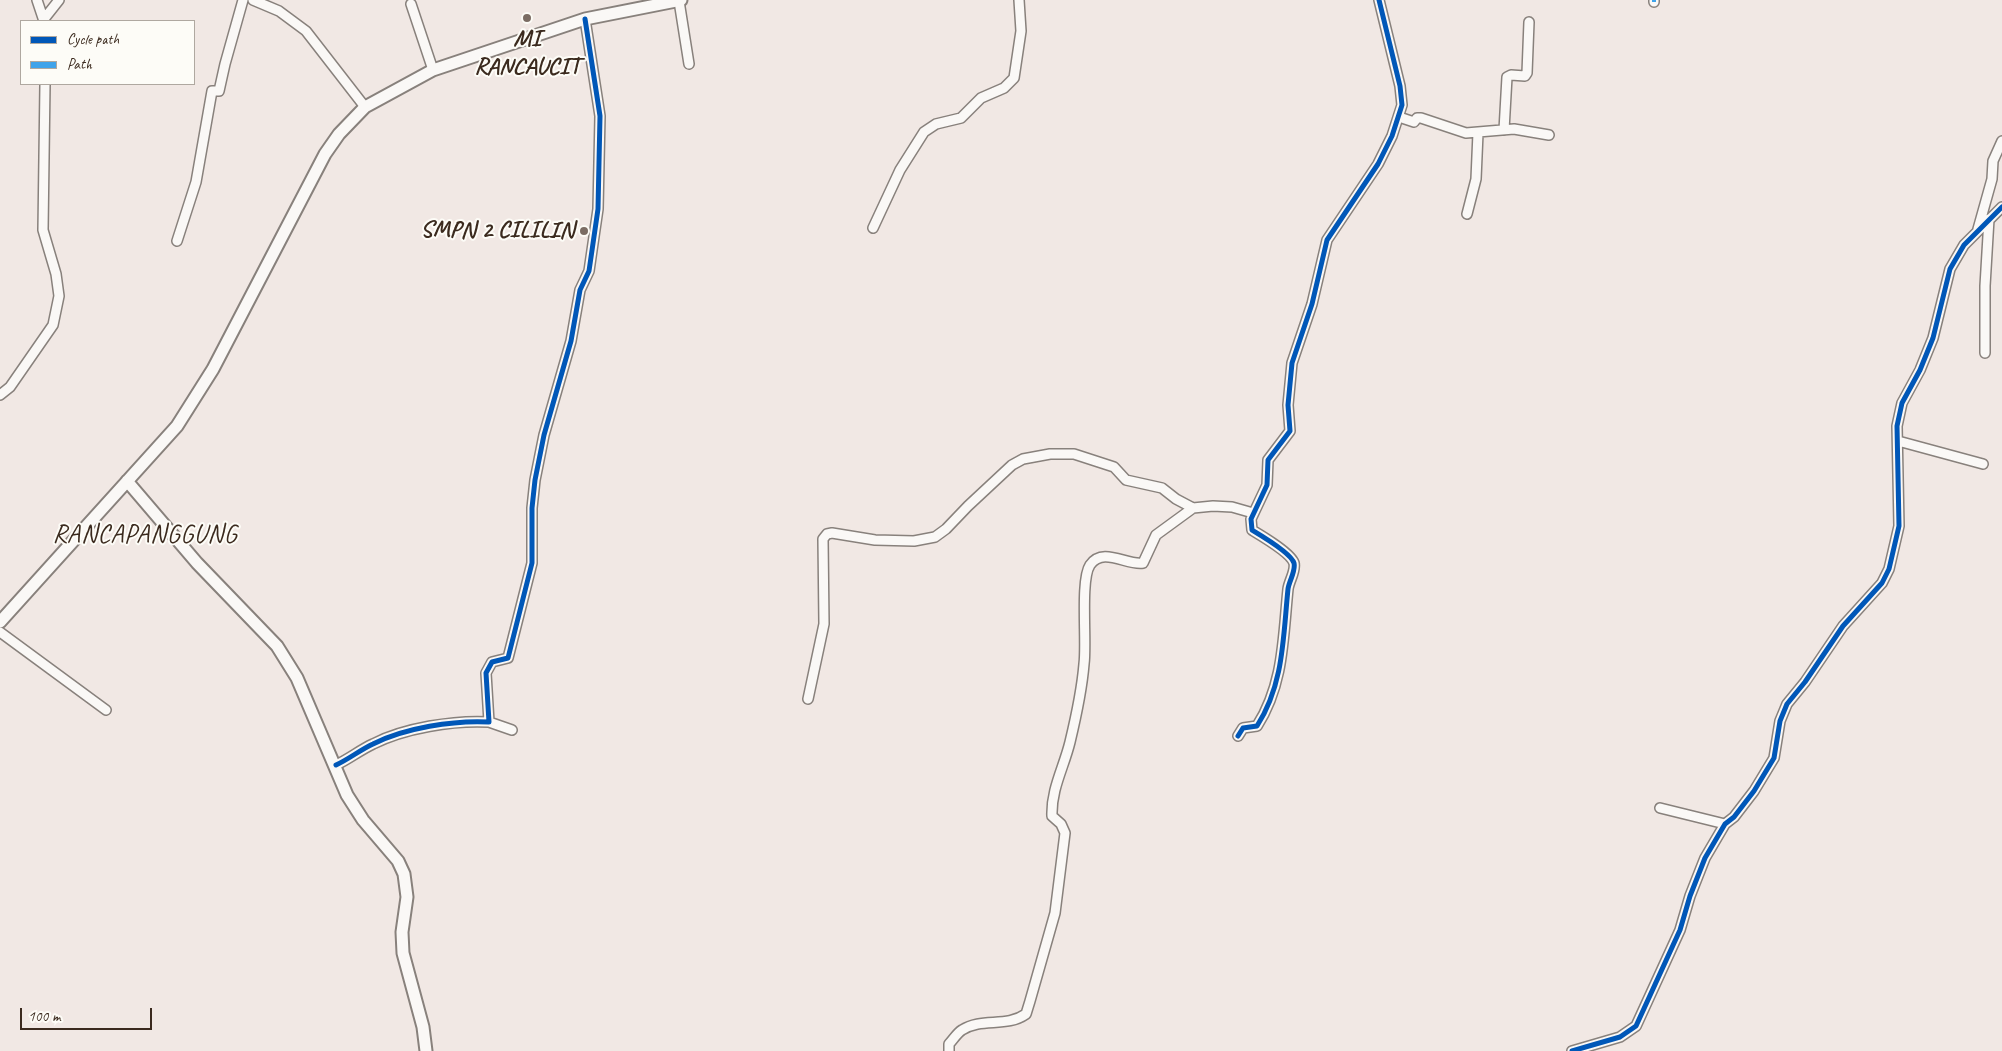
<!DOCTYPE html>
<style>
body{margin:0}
#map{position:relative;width:2002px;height:1051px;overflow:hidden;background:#f1e8e4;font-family:Caveat,sans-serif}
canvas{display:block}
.legend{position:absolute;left:20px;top:20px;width:175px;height:65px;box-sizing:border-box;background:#fdfcf7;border:1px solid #afa8a0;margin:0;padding:6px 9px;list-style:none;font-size:15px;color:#3b2a1e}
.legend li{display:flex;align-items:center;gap:10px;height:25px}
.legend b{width:25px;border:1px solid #afa8a0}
.scale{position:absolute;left:20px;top:1008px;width:132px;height:22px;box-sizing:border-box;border:2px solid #3b2a1e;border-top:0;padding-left:6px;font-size:15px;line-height:18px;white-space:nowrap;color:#3b2a1e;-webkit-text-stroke:4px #fdfcf7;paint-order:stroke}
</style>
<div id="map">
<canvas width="2002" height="1051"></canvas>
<ul class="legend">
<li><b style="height:6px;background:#0057b8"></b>Cycle path</li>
<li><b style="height:6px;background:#3fa3ea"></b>Path</li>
</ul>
<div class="scale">100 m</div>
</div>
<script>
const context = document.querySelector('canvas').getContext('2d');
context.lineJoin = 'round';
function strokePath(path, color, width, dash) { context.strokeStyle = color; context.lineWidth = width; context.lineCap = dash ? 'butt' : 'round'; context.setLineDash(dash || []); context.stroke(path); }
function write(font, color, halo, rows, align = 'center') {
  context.font = font + ' Caveat,sans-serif'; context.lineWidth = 4; context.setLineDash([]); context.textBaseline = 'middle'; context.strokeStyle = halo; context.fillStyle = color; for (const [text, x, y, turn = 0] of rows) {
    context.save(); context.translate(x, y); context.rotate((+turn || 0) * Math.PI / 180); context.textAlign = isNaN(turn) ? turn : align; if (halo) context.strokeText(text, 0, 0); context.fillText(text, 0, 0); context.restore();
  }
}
const minor = new Path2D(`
 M37,0L44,21
 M253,0L279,11L306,31L365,107
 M679,1L689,64
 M1654,2V0
 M411,4L433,70
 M44,19L59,0
 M1399,117L1414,122L1417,118H1421L1466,133L1514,129L1549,135
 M1504,130L1507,77L1511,75L1525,76L1527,73L1529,22
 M1467,214L1476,179L1478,133
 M873,228L900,170L924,132L936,124L961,118L981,98L1004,88L1014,78L1021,31L1019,0
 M1978,229L1992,179L1993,161L2002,141
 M177,241L196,182L212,91H219L225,64L243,0
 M1985,353V286L1989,219
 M0,395L10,387L53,325L59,296L56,274L43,230L45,84
 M1898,441L1983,464
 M0,632L106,710
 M808,699L824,624L823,539L827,534L832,533L875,540L914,541L935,537L946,529L968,506L1012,465L1023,459L1050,454H1074L1114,467L1126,480L1162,488L1176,499L1193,508
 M489,722L512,730
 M1238,736L1243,728L1257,726C1284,684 1283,637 1288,589C1289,581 1296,571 1294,563C1291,553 1262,536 1252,530L1251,519L1267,485L1268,460L1290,431L1288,405L1292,363L1312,304L1327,240L1378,164L1392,136L1402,105L1400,86L1379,0
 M336,765C349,759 360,750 373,744C404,728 454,720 489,722L486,673L492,662L508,658L532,563V508L535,480L544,435L571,341L580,290L589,271L598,209L600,116L585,19
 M1660,808L1725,824
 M949,1051V1044C953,1040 957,1033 962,1030C982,1017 1006,1028 1026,1014L1030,1001L1055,913L1065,833L1061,824L1052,816C1051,789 1064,767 1070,742C1076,717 1082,689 1084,664C1087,643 1080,580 1090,565C1103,546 1127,566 1143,563L1156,535L1193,508L1213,506L1232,507L1253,513
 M1572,1051L1620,1037L1636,1026L1680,930L1690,896L1705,858L1725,824L1734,817L1754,791L1774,758L1780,721L1787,704L1805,682L1843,626L1882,583L1889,569L1899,526L1897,426L1902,403L1920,370L1933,338L1950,269L1964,245L2002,207`);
const major = new Path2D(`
 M127,481L197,563L277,646L297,678L347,795L363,820L398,861L404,874L407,897L402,932L403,953L423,1027L426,1051
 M0,622L177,426L213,369L325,154L339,134L365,107L433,70L585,19L681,0`);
const quiet = new Path2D(`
 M1654,2V0`);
const cycleway = new Path2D(`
 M1238,736L1243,728L1257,726C1284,684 1283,637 1288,589C1289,581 1296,571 1294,563C1291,553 1262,536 1252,530L1251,519L1267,485L1268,460L1290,431L1288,405L1292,363L1312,304L1327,240L1378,164L1392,136L1402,105L1400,86L1379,0
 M336,765C349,759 360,750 373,744C404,728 454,720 489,722L486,673L492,662L508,658L532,563V508L535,480L544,435L571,341L580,290L589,271L598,209L600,116L585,19
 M1572,1051L1620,1037L1636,1026L1680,930L1690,896L1705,858L1725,824L1734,817L1754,791L1774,758L1780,721L1787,704L1805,682L1843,626L1882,583L1889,569L1899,526L1897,426L1902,403L1920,370L1933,338L1950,269L1964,245L2002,207`);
const markers = [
 [527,18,5,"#7b6c63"],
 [584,231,5,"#7b6c63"]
];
const poiNames = [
 ["MI",527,40],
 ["RANCAUCIT",527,68],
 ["SMPN 2 CILILIN",574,231,"right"]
];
const quarterNames = [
 ["RANCAPANGGUNG",145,535]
];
strokePath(minor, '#88817c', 12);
strokePath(major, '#88817c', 15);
strokePath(minor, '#faf8f6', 9);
strokePath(major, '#faf8f6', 11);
strokePath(quiet, '#3fa3ea', 4, [8, 4]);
strokePath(cycleway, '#0057b8', 5);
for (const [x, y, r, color] of markers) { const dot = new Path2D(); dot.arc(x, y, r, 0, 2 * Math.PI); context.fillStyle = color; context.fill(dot); strokePath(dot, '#fdfcf7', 2); }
write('bold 24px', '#3b2a1e', '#fdfcf7', poiNames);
context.letterSpacing = '1px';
write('26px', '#3b2a1e', '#fdfcf7', quarterNames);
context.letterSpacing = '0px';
</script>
